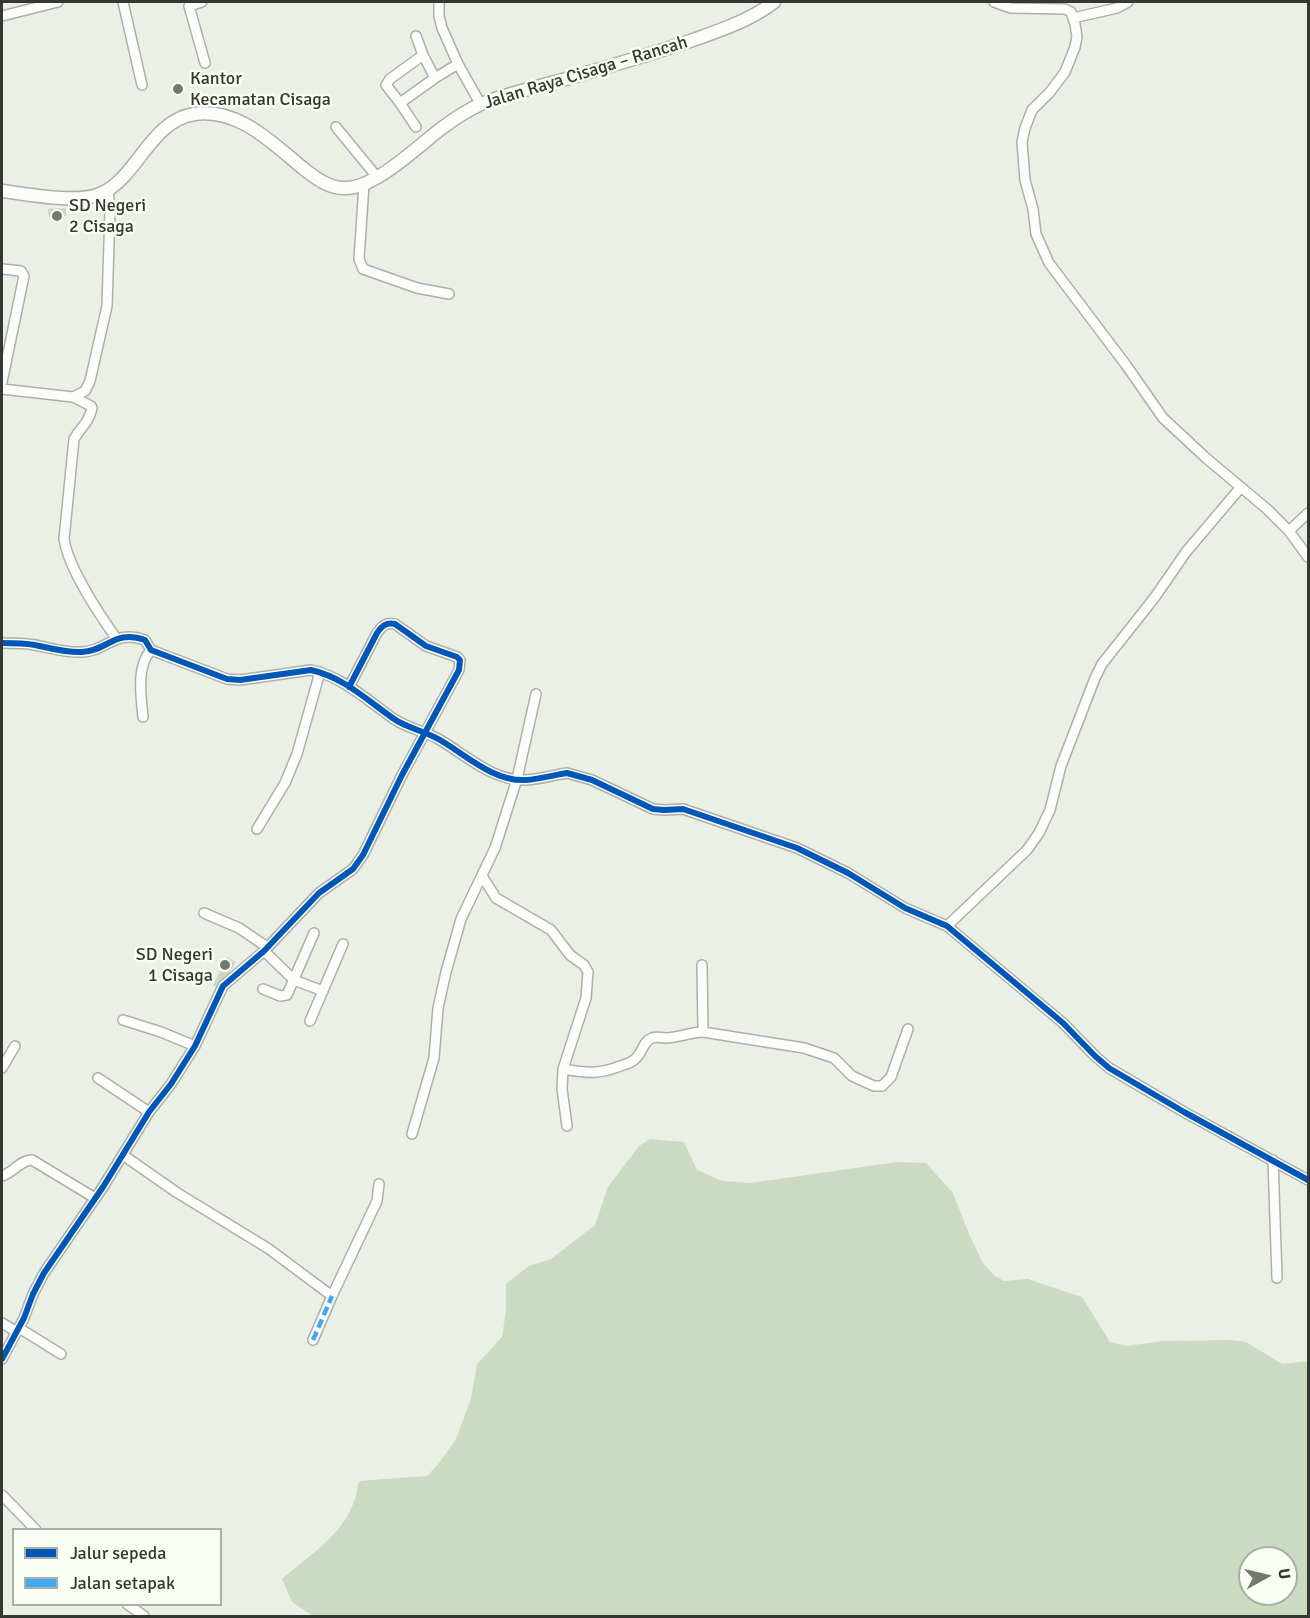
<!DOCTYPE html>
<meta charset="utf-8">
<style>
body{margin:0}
#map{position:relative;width:1310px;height:1618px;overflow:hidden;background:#eaf0e6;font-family:Signika,sans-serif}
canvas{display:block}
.frame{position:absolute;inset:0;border:3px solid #343832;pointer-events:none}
.legend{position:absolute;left:12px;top:1528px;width:210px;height:78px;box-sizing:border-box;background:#f9fef5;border:2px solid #aaafa7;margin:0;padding:8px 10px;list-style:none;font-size:18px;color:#343832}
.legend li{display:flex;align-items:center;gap:12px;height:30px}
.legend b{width:30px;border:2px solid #aaafa7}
.north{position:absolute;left:1238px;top:1546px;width:60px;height:60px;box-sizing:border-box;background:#f9fef5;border:2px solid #aaafa7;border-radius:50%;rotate:82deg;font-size:16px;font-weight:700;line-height:24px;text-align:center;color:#343832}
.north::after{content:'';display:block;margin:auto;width:21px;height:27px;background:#747871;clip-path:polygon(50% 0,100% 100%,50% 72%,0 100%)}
</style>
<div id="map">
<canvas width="1310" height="1618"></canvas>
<div class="frame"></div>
<ul class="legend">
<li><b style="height:8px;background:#0057b8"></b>Jalur sepeda</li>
<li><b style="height:8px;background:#3fa9f5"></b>Jalan setapak</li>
</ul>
<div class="north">U</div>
</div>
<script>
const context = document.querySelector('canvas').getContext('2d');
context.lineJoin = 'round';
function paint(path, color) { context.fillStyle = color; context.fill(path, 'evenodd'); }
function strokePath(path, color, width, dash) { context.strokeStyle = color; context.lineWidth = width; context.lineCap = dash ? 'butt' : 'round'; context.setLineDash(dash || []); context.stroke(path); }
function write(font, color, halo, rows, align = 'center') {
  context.font = font + ' Signika,sans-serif'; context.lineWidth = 5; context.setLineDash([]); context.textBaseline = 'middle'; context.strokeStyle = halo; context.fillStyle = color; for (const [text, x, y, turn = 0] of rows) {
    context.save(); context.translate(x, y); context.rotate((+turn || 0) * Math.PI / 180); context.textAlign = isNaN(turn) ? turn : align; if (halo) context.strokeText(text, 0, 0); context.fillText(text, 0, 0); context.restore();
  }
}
const green = new Path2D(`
 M66,208V216L49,217L48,209Z
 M227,957L236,962L219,989L213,985Z
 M650,1139L684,1142L697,1170L722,1181L751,1183L897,1162L926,1163L953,1193L969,1234L983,1263L995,1276L1004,1281L1028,1279L1082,1297L1110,1342L1126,1346L1164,1341L1231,1340L1246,1342L1282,1364L1308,1361V1616H313L292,1602L282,1579C305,1559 343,1534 353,1504C356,1497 357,1489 359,1481L427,1476L439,1463L456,1439L471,1399L477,1364L502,1337L506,1311V1284L529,1266L551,1259L595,1225L608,1187L639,1146ZM1250,1558H1286V1594H1250Z`);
const street = new Path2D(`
 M123,2L142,85
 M202,2L189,6L205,63
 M439,2V16L442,28L458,64L481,105
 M994,2L1011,8L1065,9L1071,12L1075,24L1077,37L1075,47L1065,72L1050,92L1032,110L1025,128L1022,142L1025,180L1033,209L1036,234L1049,263L1126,365L1163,418L1206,458L1267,509L1289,531L1308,557
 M2,16L58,2
 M1073,18L1117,8L1128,2
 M416,36L423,55
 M435,78L423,55L390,79L386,85L400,103L435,78L458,64
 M400,103L416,127
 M336,127L377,177
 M364,184L359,259L363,269L417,288L449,294
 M2,269L21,271L24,276L2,382
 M2,389L73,397L85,391L90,381L107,306L110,210L108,190
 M73,397L91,406L92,408C88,425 81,426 74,439L64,539C68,567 99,614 116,638
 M1289,531L1308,513
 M2,643C13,643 24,643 35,645C50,648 66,653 82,652C108,651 114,629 145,640L151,650L227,679L240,680L311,670C343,677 367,700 394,719C407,728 425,731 440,740C466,755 494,782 526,780C540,779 554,775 567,773L592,780L653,809L664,810L683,809L797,848L848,873L905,908L947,926L1063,1023L1095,1056L1109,1068L1184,1112L1308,1180
 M143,717C141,695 136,667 151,650
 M257,829L285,783L297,754L320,672
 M482,876L496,898L551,930L570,955L584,965L588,972L586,998L563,1069L562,1089L567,1126
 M204,913L239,928L267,947
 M947,926L1027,850L1039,833L1050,810L1061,766L1095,678L1102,664L1155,597L1186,552L1241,487
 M264,951L294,980L323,991
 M263,989L280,996L287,995L314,933
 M123,1020L161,1032L195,1046
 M310,1021L343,944
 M703,1032L804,1048L834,1058L852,1076L874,1086H882L891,1077L908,1029
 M2,1068L15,1046
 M563,1069C587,1073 599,1075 623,1065C627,1064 632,1062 635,1059C643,1053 642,1042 652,1038C657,1036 661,1038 666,1038C677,1038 691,1032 703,1032L702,965
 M98,1078L149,1112
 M412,1134L434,1058L438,1008L446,972L461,919L495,848L517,779L536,694
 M123,1155L176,1192L269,1249L332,1296
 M1273,1160L1277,1278
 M2,1176C13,1173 20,1160 32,1160L95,1198
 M2,1323L17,1332
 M19,1328L61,1354
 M313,1340L332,1296L377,1201L379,1184
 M2,1359L24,1318L33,1294L44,1273L103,1187L149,1112L171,1084L195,1046L223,986L264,951L319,893L353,869L363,855L402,775L459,670L460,660L457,657L426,646L395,624C386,622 382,626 377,633L349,687
 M2,1495L36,1530
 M127,1604L144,1616`);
const secondary = new Path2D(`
 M2,191C27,194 76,204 100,194C138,178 150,120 195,114C239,108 272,143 304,169C316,178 328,188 344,188C374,190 419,145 442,128C454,119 468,110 481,104C506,94 533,88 559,81C604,68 649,55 693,40C721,30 751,20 774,2`);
const quiet = new Path2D(`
 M313,1340L332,1296`);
const cycleway = new Path2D(`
 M2,643C13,643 24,643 35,645C50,648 66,653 82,652C108,651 114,629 145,640L151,650L227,679L240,680L311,670C343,677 367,700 394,719C407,728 425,731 440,740C466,755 494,782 526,780C540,779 554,775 567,773L592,780L653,809L664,810L683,809L797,848L848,873L905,908L947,926L1063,1023L1095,1056L1109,1068L1184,1112L1308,1180
 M2,1359L24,1318L33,1294L44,1273L103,1187L149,1112L171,1084L195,1046L223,986L264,951L319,893L353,869L363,855L402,775L459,670L460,660L457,657L426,646L395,624C386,622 382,626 377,633L349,687`);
const markers = [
 [178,89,6,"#747871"],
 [57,216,6,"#747871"],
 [225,965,6,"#747871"]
];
const streetNames = [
 ["Jalan Raya Cisaga – Rancah",586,73,-17]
];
const poiNames = [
 ["Kantor",190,79],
 ["Kecamatan Cisaga",190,100],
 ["SD Negeri",69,206],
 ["2 Cisaga",69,227],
 ["SD Negeri",213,955,"right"],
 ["1 Cisaga",213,976,"right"]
];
paint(green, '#cbdac1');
strokePath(street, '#abb0a9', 12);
strokePath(secondary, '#abb0a9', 15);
strokePath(street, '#fcfdfb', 9);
strokePath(secondary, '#fcfdfb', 12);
strokePath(quiet, '#3fa9f5', 4.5, [9, 4.5]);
strokePath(cycleway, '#0057b8', 6);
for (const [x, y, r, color] of markers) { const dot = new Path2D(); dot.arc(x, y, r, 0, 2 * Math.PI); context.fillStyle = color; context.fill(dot); strokePath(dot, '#f9fef5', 2); }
write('18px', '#343832', '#f9fef5', streetNames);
write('18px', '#343832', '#f9fef5', poiNames, 'left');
</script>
